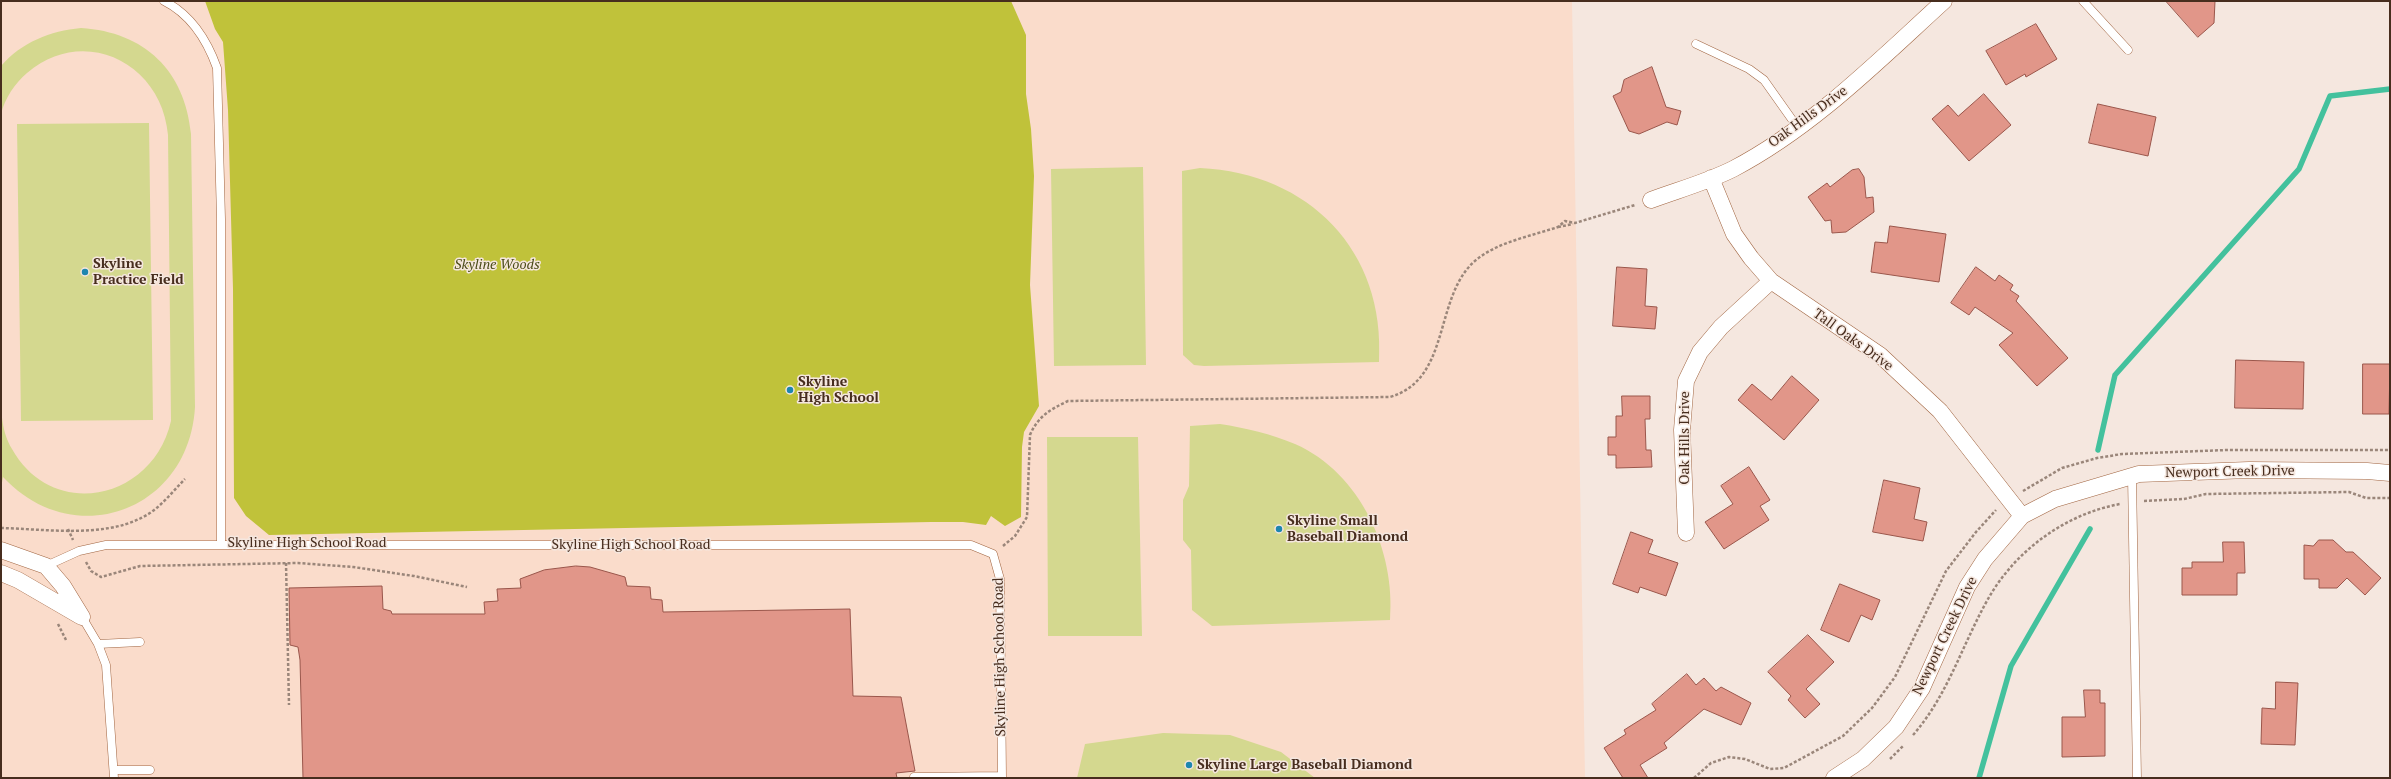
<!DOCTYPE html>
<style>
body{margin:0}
#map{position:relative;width:2391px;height:779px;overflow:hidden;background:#f5e7df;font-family:"PT Serif",serif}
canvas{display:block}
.frame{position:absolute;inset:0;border:2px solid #472d1e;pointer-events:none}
</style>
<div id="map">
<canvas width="2391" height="779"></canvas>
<div class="frame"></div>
</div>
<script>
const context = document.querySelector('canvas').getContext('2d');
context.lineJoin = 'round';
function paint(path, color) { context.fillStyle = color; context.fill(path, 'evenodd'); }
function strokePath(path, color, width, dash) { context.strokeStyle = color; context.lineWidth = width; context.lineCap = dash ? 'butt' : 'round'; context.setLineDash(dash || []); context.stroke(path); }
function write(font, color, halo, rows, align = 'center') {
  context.font = font + ' "PT Serif",serif'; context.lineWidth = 3; context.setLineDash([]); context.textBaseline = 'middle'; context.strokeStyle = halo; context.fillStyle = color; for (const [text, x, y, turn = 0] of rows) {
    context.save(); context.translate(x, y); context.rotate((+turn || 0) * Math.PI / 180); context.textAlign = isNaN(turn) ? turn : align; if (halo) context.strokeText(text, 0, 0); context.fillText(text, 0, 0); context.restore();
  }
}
const built = new Path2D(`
 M1,1H1572L1585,778H1Z`);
const green = new Path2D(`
 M81,28C145,32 185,71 191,134L195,407C189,511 74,553 3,477L1,488V383C1,406 0,429 12,449C53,522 153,500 171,421L168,135C162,63 84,24 27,73C15,83 5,98 1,114V66C22,42 50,31 81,28Z
 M149,123L153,420L21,421L17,124Z
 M1143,167L1146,365L1054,366L1051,169Z
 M1200,168C1309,173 1386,251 1379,362L1204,366L1194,365L1183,355L1182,171Z
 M1220,424C1246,428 1271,434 1295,444C1361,473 1396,552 1390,620L1212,626L1192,610L1191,550L1183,540V500L1189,486L1190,426Z
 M1047,437H1138L1142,636H1048Z
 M1163,733L1230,735L1281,752L1315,778H1077L1085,744Z`);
const forest = new Path2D(`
 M205,1H1011L1026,35V94L1031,129L1034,176L1030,285L1039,406L1024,432L1022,447L1021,517L1005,526L991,516L986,525L963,522H931L269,535L246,516L234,498L233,289L228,110L223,42L215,29Z`);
const stream = new Path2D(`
 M2098,450L2115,375L2299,169L2330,96L2390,89
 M1979,778L2011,666L2090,529`);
const building = new Path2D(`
 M2166,1H2215L2214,23L2198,37Z
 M2036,24L2057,59L2026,77L2025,74L2006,85L1986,51Z
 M1652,67L1666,107L1681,111L1677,125L1667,122L1639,134L1629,131L1613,96L1621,92L1624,80Z
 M1984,94L2011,125L1969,161L1932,119L1948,105L1958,116Z
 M2098,104L2156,117L2148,156L2089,143Z
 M1859,169L1864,177L1866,198L1873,197L1874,212L1846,232L1832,233L1831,220L1825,221L1808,197L1827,183L1830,187L1852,170Z
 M1890,226L1946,234L1939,282L1871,272L1875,242L1887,243Z
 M1617,267L1647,269L1645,306L1657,307L1655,329L1613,326Z
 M1976,267L1995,281L1999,275L2013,285L2010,290L2019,296L2016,301L2068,358L2037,386L1999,345L2013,333L1975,307L1969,315L1951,303Z
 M2236,360L2304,362L2303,409L2235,408Z
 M2363,364H2390L2389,414H2363Z
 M1792,376L1819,400L1784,440L1738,400L1752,384L1771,400Z
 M1622,396H1650V419H1645L1646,450H1651L1652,467L1616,468V455H1608V437H1616V416H1622Z
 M1749,467L1770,500L1760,506L1769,520L1724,549L1705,522L1733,504L1721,486Z
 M1884,480L1920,488L1914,519L1927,522L1923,541L1873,532Z
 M1631,532L1653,540L1648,553L1678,563L1666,596L1640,587L1638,593L1613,584Z
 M2319,540H2333L2346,552H2353L2381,578L2365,595L2347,578L2337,588H2319V579H2304V545L2313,546Z
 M2223,542H2244L2245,573H2237V595H2182V568H2192V562H2223Z
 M576,566L590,567L625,577L627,586L650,587L651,599L662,600L663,612L850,609L853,696L901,697L915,771L896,773L897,778H303L300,660L298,647L290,645L289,588L382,586L383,609L391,611L392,614H485L484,602L498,601L497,589L521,588L520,579L544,570Z
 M1840,584L1880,600L1872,620L1861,615L1849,642L1821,630Z
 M1808,635L1834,662L1806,689L1820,704L1805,718L1788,700L1791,696L1768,672Z
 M1687,674L1696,685L1704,678L1716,691L1721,687L1751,703L1741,725L1704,709L1664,743L1667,748L1640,765L1648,778H1623L1604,748L1626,734L1624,730L1656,710L1652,704Z
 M2276,682L2298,683L2295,745L2261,744L2262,708L2275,709Z
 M2084,690H2100V703H2105V756L2062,757V717H2085Z`);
const path = new Path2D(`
 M1558,227L1573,224
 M2023,491L2062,468L2097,458L2122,454L2227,450H2390
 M2144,501L2184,499L2206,494L2349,492L2366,498H2390
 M1,528C44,529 102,538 141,518C159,510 171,493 185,479
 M68,529L73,540
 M1003,546L1015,536L1027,517L1030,435C1038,416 1051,409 1068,401L1390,397C1452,379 1433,296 1476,260C1498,242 1531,236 1558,227L1565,221L1575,223L1635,205
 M86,562L91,571L101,577L140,566L298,563L353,567L414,576L467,587
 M286,563L289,705
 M58,624L66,640
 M1913,735C1948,695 1962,645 1988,599C2015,551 2065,514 2120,504
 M1890,759L1903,746
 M1694,778L1711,763L1729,757L1745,759L1770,769L1784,768L1843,736L1872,708L1895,677L1946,571L1976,532L1996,510`);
const lane = new Path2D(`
 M164,1C192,15 207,40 217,68L221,219V543
 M2083,1L2128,50
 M1696,44L1749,69L1764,80L1798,128
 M2132,476L2137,778
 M46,566L79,551L106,545H971L993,554L1000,579L1002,778
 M82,617L98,644L106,665L114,778
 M98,644L140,642
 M114,770H150
 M914,777L1002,776`);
const street = new Path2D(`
 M1711,178L1734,234L1751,258L1771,281L1880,355L1940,411L2022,516
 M1651,200C1678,190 1707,182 1733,169C1813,127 1878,61 1944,1
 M1686,533L1682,430L1686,381L1700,352L1721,327L1771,281
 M1,550L46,566L63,586L82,617
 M1,573L18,580L80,616
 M1834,778L1863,759L1896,727L1922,688L1967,587L1985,559L2022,516L2055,499L2139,474L2249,470L2367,471L2390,473`);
const markers = [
 [85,272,4,"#1e86af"],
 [790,390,4,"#1e86af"],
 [1279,529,4,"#1e86af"],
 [1189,765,4,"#1e86af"]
];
const streetNames = [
 ["Oak Hills Drive",1808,117,-36],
 ["Tall Oaks Drive",1853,340,36],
 ["Oak Hills Drive",1685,438,-90],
 ["Newport Creek Drive",2230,472,-1],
 ["Skyline High School Road",307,543],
 ["Skyline High School Road",631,545],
 ["Newport Creek Drive",1945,636,-64],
 ["Skyline High School Road",1000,657,-91]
];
const poiNames = [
 ["Skyline",93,264],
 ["Practice Field",93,280],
 ["Skyline",798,382],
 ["High School",798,398],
 ["Skyline Small",1287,521],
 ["Baseball Diamond",1287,537],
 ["Skyline Large Baseball Diamond",1197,765]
];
const parkNames = [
 ["Skyline Woods",497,265]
];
paint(built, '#fadccb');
paint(green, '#d4d88f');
paint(forest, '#c0c23a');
strokePath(stream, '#43c19d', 5.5);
paint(building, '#e19689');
strokePath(building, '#9a564b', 1);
strokePath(lane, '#a16541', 9);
strokePath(street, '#a16541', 17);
strokePath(path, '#9a867a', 2.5, [3, 2]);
strokePath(lane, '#fff', 8);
strokePath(street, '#fff', 16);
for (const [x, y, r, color] of markers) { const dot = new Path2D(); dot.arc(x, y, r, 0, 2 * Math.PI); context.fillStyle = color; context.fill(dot); strokePath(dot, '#f5e7df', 1.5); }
write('14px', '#472d1e', '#f5e7df', streetNames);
write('bold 14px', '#472d1e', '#f5e7df', poiNames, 'left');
write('italic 14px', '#4a4b16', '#f5e7df', parkNames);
</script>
